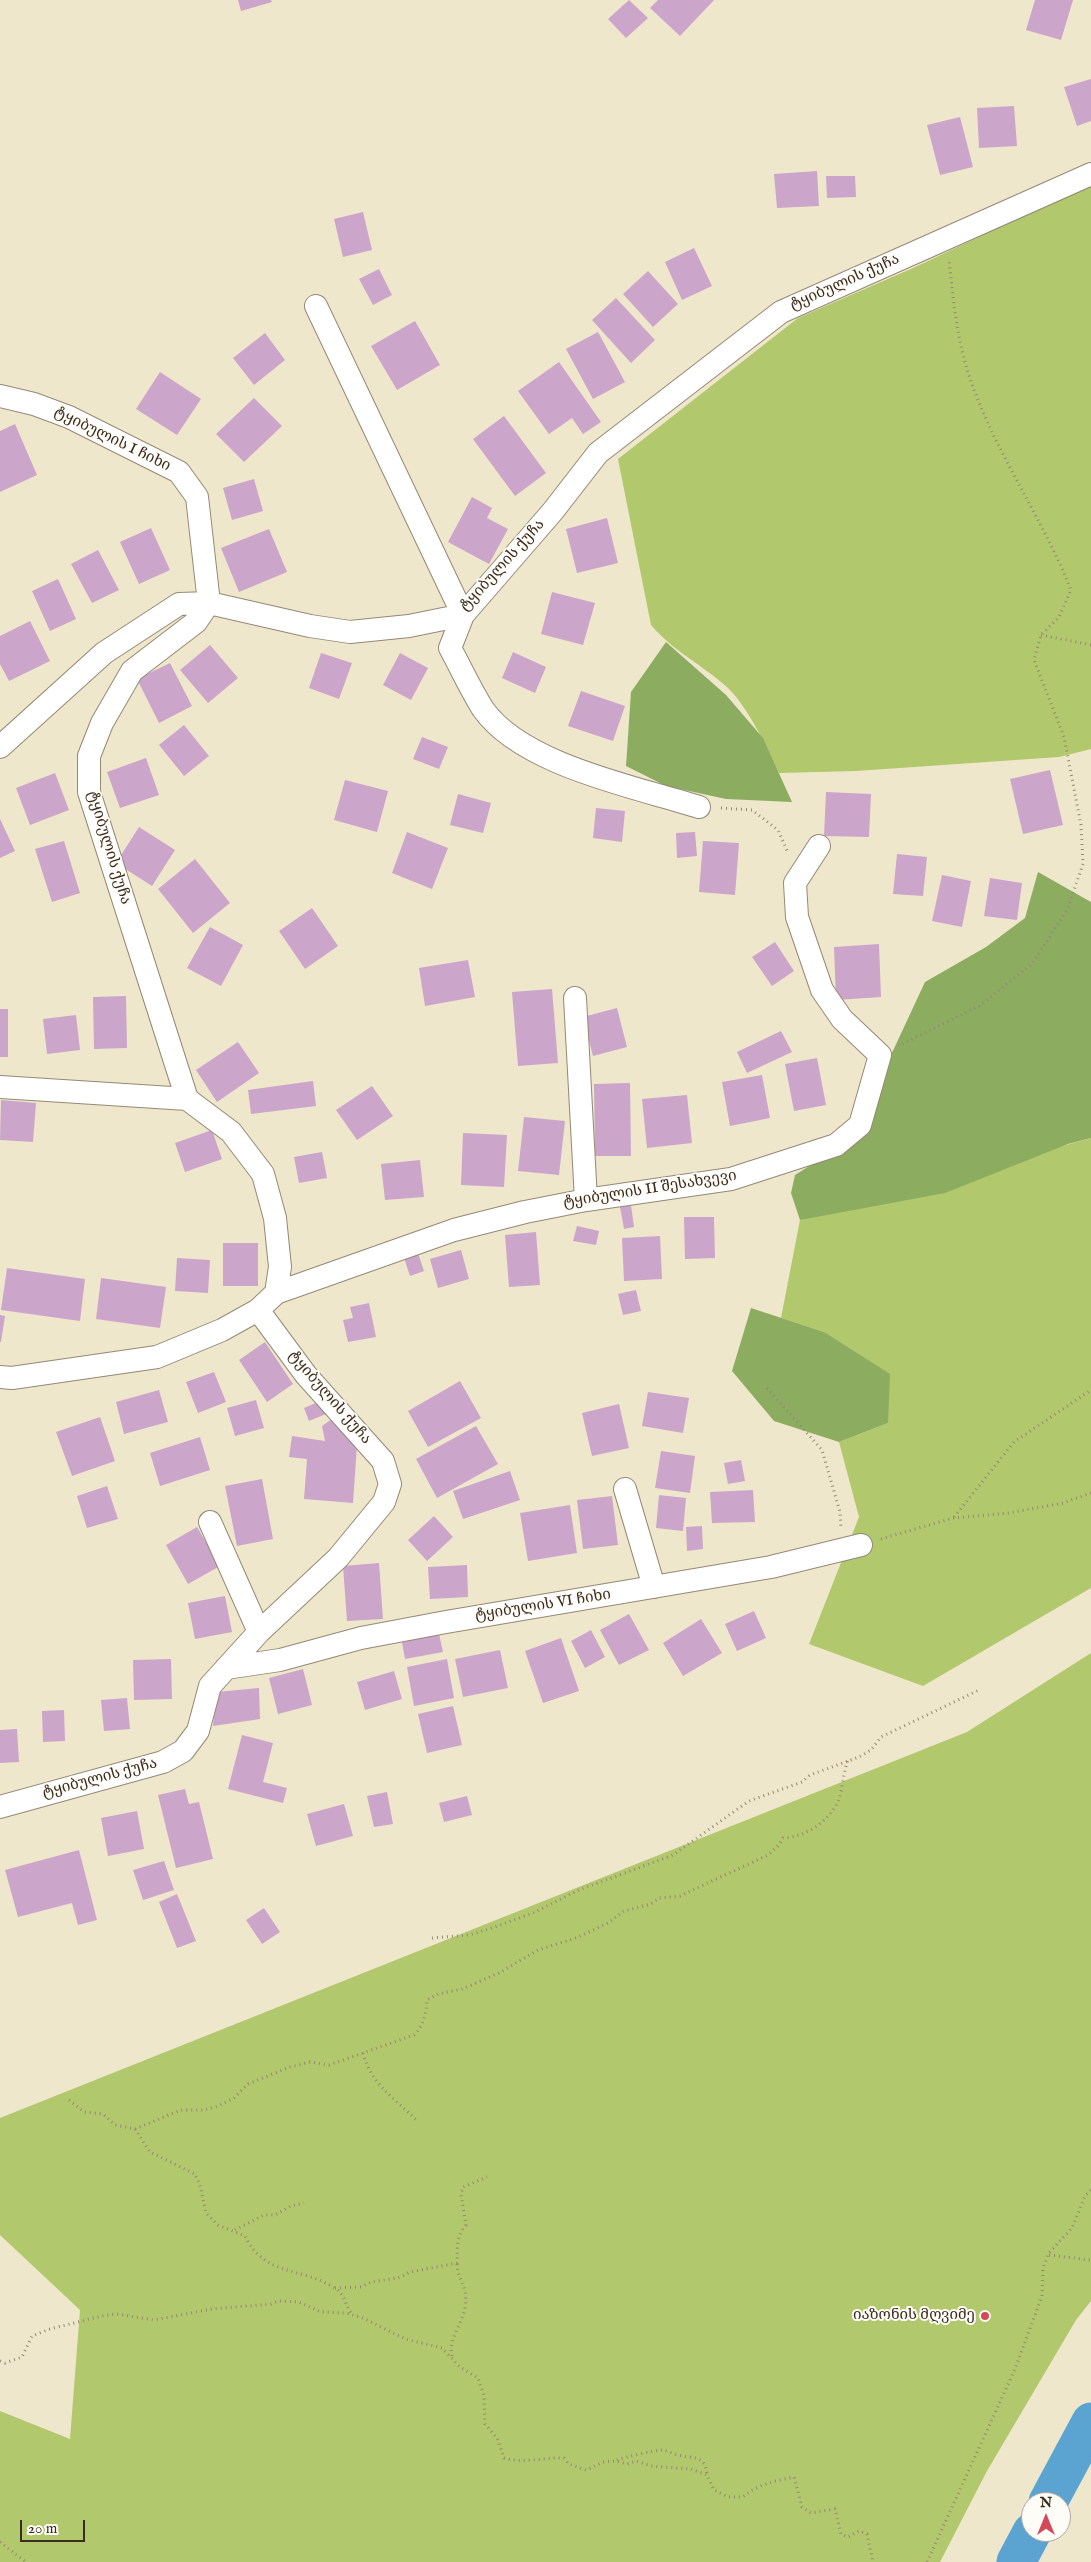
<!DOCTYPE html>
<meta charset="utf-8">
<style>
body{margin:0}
#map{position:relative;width:1091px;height:2562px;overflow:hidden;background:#efe7cc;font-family:"IM FELL English",serif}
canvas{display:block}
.north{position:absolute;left:1021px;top:2492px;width:50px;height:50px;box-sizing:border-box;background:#fdfcf7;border:1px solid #afa8a0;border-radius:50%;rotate:0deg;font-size:14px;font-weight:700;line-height:20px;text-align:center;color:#3b2a1e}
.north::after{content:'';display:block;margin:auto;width:18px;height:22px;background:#d1495b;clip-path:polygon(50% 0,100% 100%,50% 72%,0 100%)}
.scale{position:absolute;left:20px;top:2520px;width:65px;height:22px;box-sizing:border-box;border:2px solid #3b2a1e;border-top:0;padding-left:6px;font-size:15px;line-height:18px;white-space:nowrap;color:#3b2a1e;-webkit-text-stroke:4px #fdfcf7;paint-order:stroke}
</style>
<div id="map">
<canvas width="1091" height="2562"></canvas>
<div class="north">N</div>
<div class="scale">20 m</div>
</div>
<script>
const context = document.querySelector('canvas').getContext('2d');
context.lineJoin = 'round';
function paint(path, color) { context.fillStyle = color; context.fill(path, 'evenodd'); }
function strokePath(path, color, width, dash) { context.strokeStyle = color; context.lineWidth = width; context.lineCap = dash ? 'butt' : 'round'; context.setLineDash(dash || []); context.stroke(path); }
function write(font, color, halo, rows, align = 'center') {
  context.font = font + ' "IM FELL English","Noto Serif Georgian",serif'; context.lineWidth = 4; context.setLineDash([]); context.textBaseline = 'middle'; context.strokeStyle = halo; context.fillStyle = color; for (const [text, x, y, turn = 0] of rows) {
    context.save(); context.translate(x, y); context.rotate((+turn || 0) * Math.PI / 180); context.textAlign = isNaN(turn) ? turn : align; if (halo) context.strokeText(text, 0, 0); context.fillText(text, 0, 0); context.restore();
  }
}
const green = new Path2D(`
 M1091,184V749L1059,757L856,771L779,773C768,749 747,706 728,688C703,665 674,652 651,625L618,459L798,318L913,268Z
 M1091,1138V1588L923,1686L809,1644L859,1517L839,1442L888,1423L824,1332L781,1318L800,1220Z
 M1091,1653V2301L1076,2320L987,2471L940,2562H0V2411L70,2439L80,2310L0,2235V2118L967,1732Z`);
const forest = new Path2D(`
 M666,642L726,695L763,738L792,802L726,799L666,786L626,766L631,692Z
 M1038,872L1091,902V1138L1068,1144L945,1193L800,1220L791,1193L795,1175L865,1131L884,1070L925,982L986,947L1025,918Z
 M751,1308L824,1332L890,1374L888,1423L839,1442L774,1421L732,1371Z`);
const river = new Path2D(`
 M1048,2502L1091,2422
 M1016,2562L1032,2532`);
const building = new Path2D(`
 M238,0H271L272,2L241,11Z
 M629,0L648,18L626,38L608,19Z
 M658,0H714L680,36L650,8Z
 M1035,0H1073L1061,40L1026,30Z
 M1091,79V121L1077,126L1064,87Z
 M1014,106L1017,146L979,148L977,108Z
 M960,117L973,167L940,175L927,125Z
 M817,171L819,206L777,208L774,174Z
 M826,176H855L856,197L827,198Z
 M363,212L372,250L343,257L334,219Z
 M694,248L712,286L682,300L665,262Z
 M379,269L392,295L373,305L359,279Z
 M648,271L678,304L653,327L623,294Z
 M616,298L655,340L631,363L592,320Z
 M415,321L440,365L397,390L371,346Z
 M598,332L625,382L593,399L566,349Z
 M265,333L285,360L254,385L233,358Z
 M559,362L601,422L583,434L572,418L549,434L518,391Z
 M160,372L201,399L177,435L136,409Z
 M254,398L282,426L244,462L216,434Z
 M504,416L546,473L515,496L473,439Z
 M15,424L37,475L0,492V431Z
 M254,479L263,511L232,520L223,488Z
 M472,497L492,508L487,518L508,529L489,564L448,542Z
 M607,518L618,563L577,573L566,529Z
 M151,528L170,570L139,584L120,542Z
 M269,529L287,572L239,592L221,548Z
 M98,550L119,590L92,603L71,564Z
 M58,579L76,619L50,631L32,591Z
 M552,592L595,603L583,645L541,634Z
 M30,621L50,661L9,681L0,664V636Z
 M210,645L238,678L208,703L180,670Z
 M513,652L546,667L535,693L502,678Z
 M321,653L352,663L339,699L309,688Z
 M400,653L428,668L411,700L383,685Z
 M170,663L192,706L159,723L137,679Z
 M581,691L625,706L613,741L568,726Z
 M184,725L209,756L184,776L159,745Z
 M422,737L448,747L439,769L413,759Z
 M146,758L159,795L120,808L107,772Z
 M1050,770L1063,825L1023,834L1010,779Z
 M55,773L69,810L30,825L16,788Z
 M345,780L388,791L377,832L334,820Z
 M826,792L871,794L869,837L824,836Z
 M458,794L491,803L483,833L450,825Z
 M596,808L625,811L622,842L593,838Z
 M0,819L15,851L0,858Z
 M139,827L175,850L152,886L116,863Z
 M407,832L448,848L432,889L392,873Z
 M695,832L697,856L677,858L676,833Z
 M64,841L80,893L52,902L35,849Z
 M703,841L739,843L735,895L699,892Z
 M897,854L927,857L923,896L893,894Z
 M195,859L230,903L193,933L158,889Z
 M942,875L971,881L962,927L932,921Z
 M990,878L1022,883L1017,920L984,916Z
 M312,908L338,946L305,969L279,931Z
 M210,927L243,945L221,986L187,968Z
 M775,942L794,971L772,986L752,957Z
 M879,944L881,997L836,1000L834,947Z
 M468,960L475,997L425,1006L419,968Z
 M552,989L558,1063L518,1066L512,992Z
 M126,996L127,1048L94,1049L93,997Z
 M617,1008L627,1047L593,1056L583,1017Z
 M0,1009H8V1057H0Z
 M76,1015L80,1050L47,1054L43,1019Z
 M781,1031L792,1052L747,1073L737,1052Z
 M238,1042L259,1073L217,1102L196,1070Z
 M817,1058L826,1105L794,1111L785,1064Z
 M762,1075L770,1118L730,1126L722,1082Z
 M313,1081L316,1106L251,1114L248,1090Z
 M630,1083L631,1156H595L594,1084Z
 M372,1086L393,1116L357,1140L336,1110Z
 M687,1095L692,1143L647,1148L642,1099Z
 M1,1100L36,1103L33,1142L0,1140Z
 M524,1117L565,1121L559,1175L518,1171Z
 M212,1130L222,1159L185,1172L175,1143Z
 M463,1133L507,1135L504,1187L461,1185Z
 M322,1152L327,1178L299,1183L294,1157Z
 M420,1160L424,1197L385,1200L381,1164Z
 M631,1205L634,1227L624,1229L620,1207Z
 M684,1217H714L715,1258L685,1259Z
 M577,1226L599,1231L596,1245L573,1241Z
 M536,1232L540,1285L509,1287L505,1235Z
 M660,1236L662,1279L624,1281L622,1238Z
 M223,1243H258V1286H223Z
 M461,1250L469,1279L438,1288L430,1259Z
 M418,1253L424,1271L410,1276L404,1258Z
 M177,1258L210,1260L208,1293L175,1291Z
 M7,1268L85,1279L80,1321L1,1310Z
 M101,1278L166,1287L160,1328L96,1319Z
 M636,1290L641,1311L623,1315L618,1294Z
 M369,1303L376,1337L348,1342L343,1320L353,1318L350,1307Z
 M0,1315L5,1316L1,1342H0Z
 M265,1342L293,1384L267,1402L239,1360Z
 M214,1372L226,1402L198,1413L186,1382Z
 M460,1381L481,1418L428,1447L408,1411Z
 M159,1390L168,1422L124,1434L116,1402Z
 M648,1392L689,1398L683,1433L642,1426Z
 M256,1400L264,1428L235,1436L227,1408Z
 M320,1401L326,1414L309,1421L304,1408Z
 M619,1404L629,1448L592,1456L582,1413Z
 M100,1417L115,1461L72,1476L56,1432Z
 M332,1419L357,1445L353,1503L304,1499L307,1459L289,1457L292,1436L325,1441L322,1426Z
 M476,1426L498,1464L437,1498L416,1459Z
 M200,1437L210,1470L160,1486L150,1453Z
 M661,1451L695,1456L690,1493L655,1488Z
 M741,1460L745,1481L728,1484L724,1463Z
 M510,1471L520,1500L463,1519L453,1491Z
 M262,1479L273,1539L237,1546L225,1486Z
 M107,1486L118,1519L87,1528L77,1496Z
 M753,1490L755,1522L712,1523L710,1492Z
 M659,1495L686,1498L683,1531L656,1528Z
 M612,1496L618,1545L583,1549L577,1500Z
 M570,1505L577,1553L528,1561L520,1513Z
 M434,1516L453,1537L427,1561L408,1540Z
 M702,1526L703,1549L687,1551L686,1527Z
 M197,1527L220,1566L188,1584L166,1545Z
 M379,1563L383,1619L347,1621L343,1566Z
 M467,1565L468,1597L430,1599L428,1567Z
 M225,1596L232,1632L195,1639L188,1603Z
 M754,1611L766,1638L737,1651L725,1624Z
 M629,1614L649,1650L619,1665L600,1630Z
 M701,1619L722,1653L683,1676L663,1643Z
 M438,1629L443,1652L405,1659L401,1637Z
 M591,1630L605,1657L585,1668L571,1641Z
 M561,1638L579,1691L543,1703L525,1651Z
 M500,1650L508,1688L463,1697L455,1659Z
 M171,1659L172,1699L134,1700L133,1660Z
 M447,1659L454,1698L414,1706L407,1667Z
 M303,1669L312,1705L278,1714L269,1678Z
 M394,1671L402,1699L365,1710L357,1682Z
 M259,1688L260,1719L213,1726L217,1692Z
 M127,1698L130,1729L104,1731L101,1700Z
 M453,1706L462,1745L427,1753L418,1714Z
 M64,1710L65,1741L43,1742L42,1711Z
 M17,1729L19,1762L0,1763V1730Z
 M242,1735L273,1743L263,1782L287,1788L283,1803L228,1789Z
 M185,1789L189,1804L199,1802L213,1859L176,1868L158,1795Z
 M387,1792L393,1824L374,1827L367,1796Z
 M467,1796L472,1815L444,1822L439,1803Z
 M344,1804L353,1836L316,1846L307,1814Z
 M137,1811L144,1849L108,1856L101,1818Z
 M79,1850L97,1920L78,1925L72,1903L18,1917L5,1870Z
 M164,1861L174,1890L143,1900L133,1870Z
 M177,1894L196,1941L177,1948L159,1902Z
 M264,1908L280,1932L262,1944L246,1920Z`);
const path = new Path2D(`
 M1041,635L1091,645
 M721,808L752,810L778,830L788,853
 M898,1046L979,1006L1032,964L1067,910L1083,864L1081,825L1064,737L1034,660L1041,635L1059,617L1071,590C1041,514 991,447 967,369C956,333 953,296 949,260
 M767,1388L822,1450L840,1512L841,1527
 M954,1517L1014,1442L1091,1390
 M881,1539L953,1518L1009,1513L1063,1503L1091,1493
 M432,1938L469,1935L489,1929L533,1913L579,1890L673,1855L749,1801L802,1782L810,1775L859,1757L871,1750L881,1737L979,1690
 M363,2053C372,2086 393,2096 416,2120
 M69,2100L84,2112L103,2114L115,2125L135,2129L150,2152L195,2174L200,2185L206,2213L218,2225L245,2236C265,2278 303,2266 336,2289C346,2296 345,2306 352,2314
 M135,2129L181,2110H204L218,2106L234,2098L248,2084L290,2067L310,2062L329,2065L414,2035C424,2025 426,2014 427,2000L438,1994L462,1989L499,1973L538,1950L576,1938L608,1923L624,1911L651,1904L659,1898L680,1896L768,1855L779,1845L783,1838C806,1837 830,1821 839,1799C843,1787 843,1773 848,1760
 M235,2230L264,2215H275L291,2206L304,2203
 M1049,2255L1091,2260
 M335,2288L361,2287L371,2282L398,2278L410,2272L457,2263C458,2248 455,2238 466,2225L461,2194L463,2187L487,2177
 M452,2356C448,2339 462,2325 465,2308C469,2285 457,2281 457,2263
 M0,2361L5,2363L22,2357L32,2336L50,2329L106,2315L117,2314L154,2320L212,2309L271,2304L278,2301L299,2302L321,2312L346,2313L363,2318L405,2339L442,2348L460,2367L478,2378L484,2395L485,2424L497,2438L504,2458C524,2464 543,2457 564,2458L569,2464L586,2470L603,2462L616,2461L627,2464L636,2461L651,2466L691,2469L707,2475L714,2490L728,2497H743C757,2484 776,2481 794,2477L802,2507L811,2513L835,2509L841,2534L848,2537L859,2531L867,2534L873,2562
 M617,2460C625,2457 655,2450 663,2450C668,2451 673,2454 678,2455C692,2459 705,2454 707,2474
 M0,2542L26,2562
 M927,2562L1015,2369L1042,2296L1043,2269L1048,2254L1072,2228L1085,2196L1091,2190`);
const minor = new Path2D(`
 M316,306L463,615L450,648C461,668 471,690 483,709C522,765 636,787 699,807
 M0,396L34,404L69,417L179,472L197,497L209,603
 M0,747L104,653L179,604L209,603L310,626L350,632L409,626L463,615L553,511L598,453L781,312L1091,174
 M575,998L586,1200
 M0,1087L187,1099
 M276,1293L454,1230L525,1212L586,1200L731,1179L836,1145L860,1125L880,1055L842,1019L822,990L797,917L795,883L819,846
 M0,1377L12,1378L157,1357L222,1330L258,1310L276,1293L280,1267L275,1218L263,1174L231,1132L187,1099L89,792V756L102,723L132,671L196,622L209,603
 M625,1489L654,1587
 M210,1522L259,1632
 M226,1668L280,1660L361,1638L446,1622L771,1567L861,1545
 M0,1807L163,1762L183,1751L198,1731L210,1686L259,1632L338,1558L384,1502L390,1484L383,1461L306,1375L258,1310`);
const markers = [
 [985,2316,5,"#d1495b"]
];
const streetNames = [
 ["ტყიბულის ქუჩა",845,283,-24],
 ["ტყიბულის I ჩიხი",112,440,26],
 ["ტყიბულის ქუჩა",503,566,-48],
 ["ტყიბულის ქუჩა",108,848,73],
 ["ტყიბულის II შესახვევი",650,1190,-9],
 ["ტყიბულის ქუჩა",329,1398,49],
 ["ტყიბულის VI ჩიხი",543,1606,-9],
 ["ტყიბულის ქუჩა",100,1779,-15]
];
const poiNames = [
 ["იაზონის მღვიმე",975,2316]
];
paint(green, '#b1c86c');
paint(forest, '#8cac60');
strokePath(river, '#5ba3d1', 39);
paint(building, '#cca5cb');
strokePath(minor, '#958875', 24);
strokePath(path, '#958875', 3, [1, 4]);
strokePath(minor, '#fff', 22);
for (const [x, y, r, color] of markers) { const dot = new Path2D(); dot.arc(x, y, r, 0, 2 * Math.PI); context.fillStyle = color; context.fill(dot); strokePath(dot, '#fdfcf7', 2); }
write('15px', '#3b2a1e', '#fdfcf7', streetNames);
write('15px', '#3b2a1e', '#fdfcf7', poiNames, 'right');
</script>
